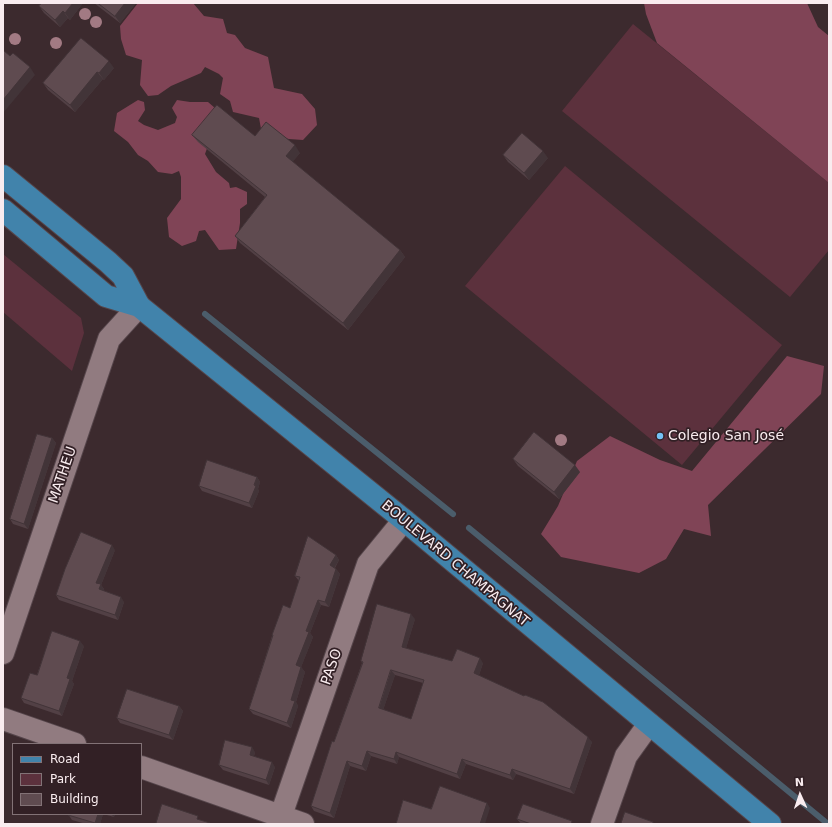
<!DOCTYPE html>
<meta charset="utf-8">
<style>
body{margin:0}
#map{position:relative;width:832px;height:827px;overflow:hidden;background:#3c2a2e;font-family:"DejaVu Sans",sans-serif}
canvas{display:block}
.frame{position:absolute;inset:0;border:4px solid #f9ecef;pointer-events:none}
.legend{position:absolute;left:12px;top:743px;width:130px;height:72px;box-sizing:border-box;background:#322025;border:1px solid #827276;margin:0;padding:5px 7px;list-style:none;font-size:12px;color:#f9ecef}
.legend li{display:flex;align-items:center;gap:8px;height:20px}
.legend b{width:20px;border:1px solid #827276}
.north{position:absolute;left:780px;top:775px;width:40px;height:40px;-webkit-text-stroke:3px #322025;paint-order:stroke;rotate:357deg;font-size:11px;font-weight:700;line-height:16px;text-align:center;color:#f9ecef}
.north::after{content:'';display:block;margin:auto;width:14px;height:18px;background:#f9ecef;clip-path:polygon(50% 0,100% 100%,50% 72%,0 100%)}
</style>
<div id="map">
<canvas width="832" height="827"></canvas>
<div class="frame"></div>
<ul class="legend">
<li><b style="height:5px;background:#4183ab"></b>Road</li>
<li><b style="height:11px;background:#5c313d"></b>Park</li>
<li><b style="height:11px;background:#5f4b50"></b>Building</li>
</ul>
<div class="north">N</div>
</div>
<script>
const context = document.querySelector('canvas').getContext('2d');
context.lineJoin = 'round';
function paint(path, color) { context.fillStyle = color; context.fill(path, 'evenodd'); }
function strokePath(path, color, width, dash) { context.strokeStyle = color; context.lineWidth = width; context.lineCap = dash ? 'butt' : 'round'; context.setLineDash(dash || []); context.stroke(path); }
function write(font, color, halo, rows, align = 'center') {
  context.font = font + ' "DejaVu Sans",sans-serif'; context.lineWidth = 3.5; context.setLineDash([]); context.textBaseline = 'middle'; context.strokeStyle = halo; context.fillStyle = color; for (const [text, x, y, turn = 0] of rows) {
    context.save(); context.translate(x, y); context.rotate((+turn || 0) * Math.PI / 180); context.textAlign = isNaN(turn) ? turn : align; if (halo) context.strokeText(text, 0, 0); context.fillText(text, 0, 0); context.restore();
  }
}
const green = new Path2D(`
 M633,24L829,183V250L790,297L562,111Z
 M565,166L782,345L682,465L465,286Z
 M3,254L81,318L84,333L72,371L3,312Z`);
const forest = new Path2D(`
 M138,3H193L204,16L223,19L227,33L235,35L245,48L268,57L274,88L302,94L315,109L317,125L303,140L289,139L262,134L259,118L233,112L230,101L220,94L223,78L219,74L205,67L201,73L171,86L158,95L148,96L140,85L142,60L126,55L121,39L120,26Z
 M644,3H807L818,27L829,36V183L657,43L646,14Z
 M138,100L144,102L145,110L138,121L144,125L158,130L175,123L177,117L172,108L177,100L190,102H208L215,108L216,123L205,154L216,172L229,183L230,188L236,187L247,192V204L240,209V223L236,249L219,250L205,230L199,231L196,241L182,246L169,237L167,218L181,199V177L179,171L172,174L158,172L148,161L138,155L128,142L114,131L117,113Z
 M787,356L824,366L821,394L708,505L711,536L684,529L666,559L639,573L561,557L541,534L558,506L577,461L610,436L660,460L692,471Z`);
const stream = new Path2D(`
 M205,314L453,514
 M469,528L828,824`);
const minor = new Path2D(`
 M3,653L109,339L139,306
 M3,719L75,744
 M141,767L303,824
 M278,824L368,564L404,520
 M602,824L626,756L649,724`);
const major = new Path2D(`
 M3,176L108,262L123,276L139,306
 M3,210L106,296L139,306L404,520L770,824`);
const trees = [
 [85,14],
 [96,22],
 [15,39],
 [56,43],
 [561,440]
];
const wall = new Path2D(`
 M42,3H83L70,20L68,18L60,27L44,13L39,6Z
 M94,3H136L120,23Z
 M114,68L104,80L103,79L75,112L48,90L43,83Z
 M192,135L255,136L300,153L292,162L400,250L405,257L348,330L240,243L235,236L265,197L198,142Z
 M503,155L548,158L529,180L508,162Z
 M52,438L56,443L28,529L13,524L10,519Z
 M513,459L580,472L559,499L518,466Z
 M257,477L260,482L258,489L259,491L252,508L202,491L199,486Z
 M115,550L101,585L104,589L103,591L124,602L118,620L59,600L56,595Z
 M336,555L339,560L335,568L336,569L340,574L329,607L321,605L310,633L313,637L301,667L305,672L296,702L298,706L291,728L253,714L249,709L272,636V635L290,608L299,581L295,576Z
 M415,619L406,648L452,661L483,663L479,675L592,742L574,794L516,774L513,780L466,764L460,779L399,757L397,764L371,756L366,771L350,766L334,818L314,811L311,806L362,663L361,661ZM395,675L423,683L411,719L383,710Z
 M84,646L72,681L74,684L62,716L24,703L21,698Z
 M179,706L183,711L173,740L120,723L117,718Z
 M255,752L254,756L275,767L269,785L223,770L219,765Z
 M68,814H115L114,817L103,814L100,824H86L72,820Z
 M517,819L574,824H521Z`);
const shadedWall = new Path2D(`
 M73,3H83L70,20L65,13Z
 M125,3H136L120,23L115,16Z
 M63,11L68,18L60,27L55,20Z
 M109,61L114,68L104,80L99,73Z
 M30,67L35,75L3,113V100Z
 M97,72L103,79L75,112L70,105Z
 M295,145L300,153L291,164L286,156Z
 M543,151L548,158L529,180L524,173Z
 M400,250L405,257L348,330L343,323Z
 M52,438L56,443L28,529L24,524Z
 M575,465L580,472L559,499L554,492Z
 M257,477L260,482L258,489L259,491L252,508L249,503Z
 M112,545L115,550L101,585L104,589L102,594L99,589L96,583Z
 M336,555L339,560L333,570L330,565Z
 M336,569L340,574L329,607L325,602Z
 M121,597L124,602L118,620L115,615Z
 M318,600L321,605L310,633L313,637L300,670L296,665L306,631Z
 M411,614L415,619L405,652L402,647Z
 M80,641L84,646L72,681L74,684L62,716L59,711L67,678Z
 M480,658L483,663L478,678L474,673Z
 M301,667L305,672L296,702L298,706L291,728L287,723L291,700Z
 M391,670L395,675L382,713L379,708Z
 M179,706L183,711L173,740L169,735Z
 M588,737L592,742L574,794L570,789Z
 M252,747L255,752L253,760L250,755Z
 M367,751L371,756L366,771L362,766Z
 M396,752L399,757L397,764L394,759Z
 M462,759L466,764L460,779L457,774Z
 M347,761L350,766L334,818L330,813Z
 M272,762L275,767L269,785L266,780Z
 M512,769L516,774L513,780L510,775Z
 M487,803L490,808L485,824H480Z
 M98,814H103L100,824H96L95,823Z
 M111,814H115L114,817Z`);
const building = new Path2D(`
 M42,3H73L65,13L63,11L55,20L39,6Z
 M98,3H125L115,16Z
 M81,38L109,61L99,73L97,72L70,105L43,83Z
 M3,50L10,56L13,53L30,67L3,100Z
 M217,105L255,136L266,122L295,145L286,156L400,250L343,323L235,236L267,195L192,135Z
 M522,133L543,151L524,173L503,155Z
 M534,432L575,465L554,492L513,459Z
 M37,434L52,438L24,524L10,519Z
 M207,460L257,477L254,485L256,486L249,503L199,486Z
 M81,532L112,545L96,583L101,584L99,589L121,597L115,615L56,595L65,569Z
 M308,536L336,555L330,565L336,569L325,602L318,600L306,631L309,632L296,665L301,667L291,700L295,701L287,723L249,709L273,635H272L283,605L290,608L300,577L295,576Z
 M377,604L411,614L402,647L452,661L457,649L480,658L474,673L524,696L525,695L543,702L588,737L570,789L512,769L510,775L462,759L457,774L396,752L394,759L367,751L362,766L347,761L330,813L311,806L332,741L334,742L363,662L361,661ZM391,670L424,680L411,719L379,708Z
 M52,631L80,641L67,678L70,679L59,711L21,698L30,673L37,675Z
 M127,689L179,706L169,735L117,718Z
 M225,740L252,747L250,755L272,762L266,780L219,765Z
 M440,786L487,803L480,824H396L403,800L431,809Z
 M162,804L198,816L197,819L210,823V824H156Z
 M523,804L572,821L571,824H531L517,819Z
 M625,812L653,822V824H621Z
 M68,814H98L95,823L68,815Z`);
const markers = [
 [660,436,4,"#73c1f5"]
];
const poiNames = [
 ["Colegio San José",668,436]
];
const streetNames = [
 ["MATHEU",63,475,-71],
 ["BOULEVARD CHAMPAGNAT",455,564,40],
 ["PASO",332,667,-71]
];
paint(green, '#5c313d');
paint(forest, '#804456');
strokePath(stream, '#4b5d6b', 6);
strokePath(minor, '#56464b', 24);
strokePath(major, '#56464b', 24);
strokePath(minor, '#917b80', 22);
strokePath(major, '#4183ab', 22);
context.fillStyle = '#a27a83';
for (const [x, y] of trees) { context.beginPath(); context.arc(x, y, 6, 0, 2 * Math.PI); context.fill(); }
paint(wall, '#524045');
paint(shadedWall, '#423438');
paint(building, '#5f4b50');
strokePath(building, '#423438', 1);
for (const [x, y, r, color] of markers) { const dot = new Path2D(); dot.arc(x, y, r, 0, 2 * Math.PI); context.fillStyle = color; context.fill(dot); strokePath(dot, '#322025', 1.5); }
write('14px', '#f9ecef', '#322025', poiNames, 'left');
write('14px', '#f9ecef', '#322025', streetNames);
</script>
